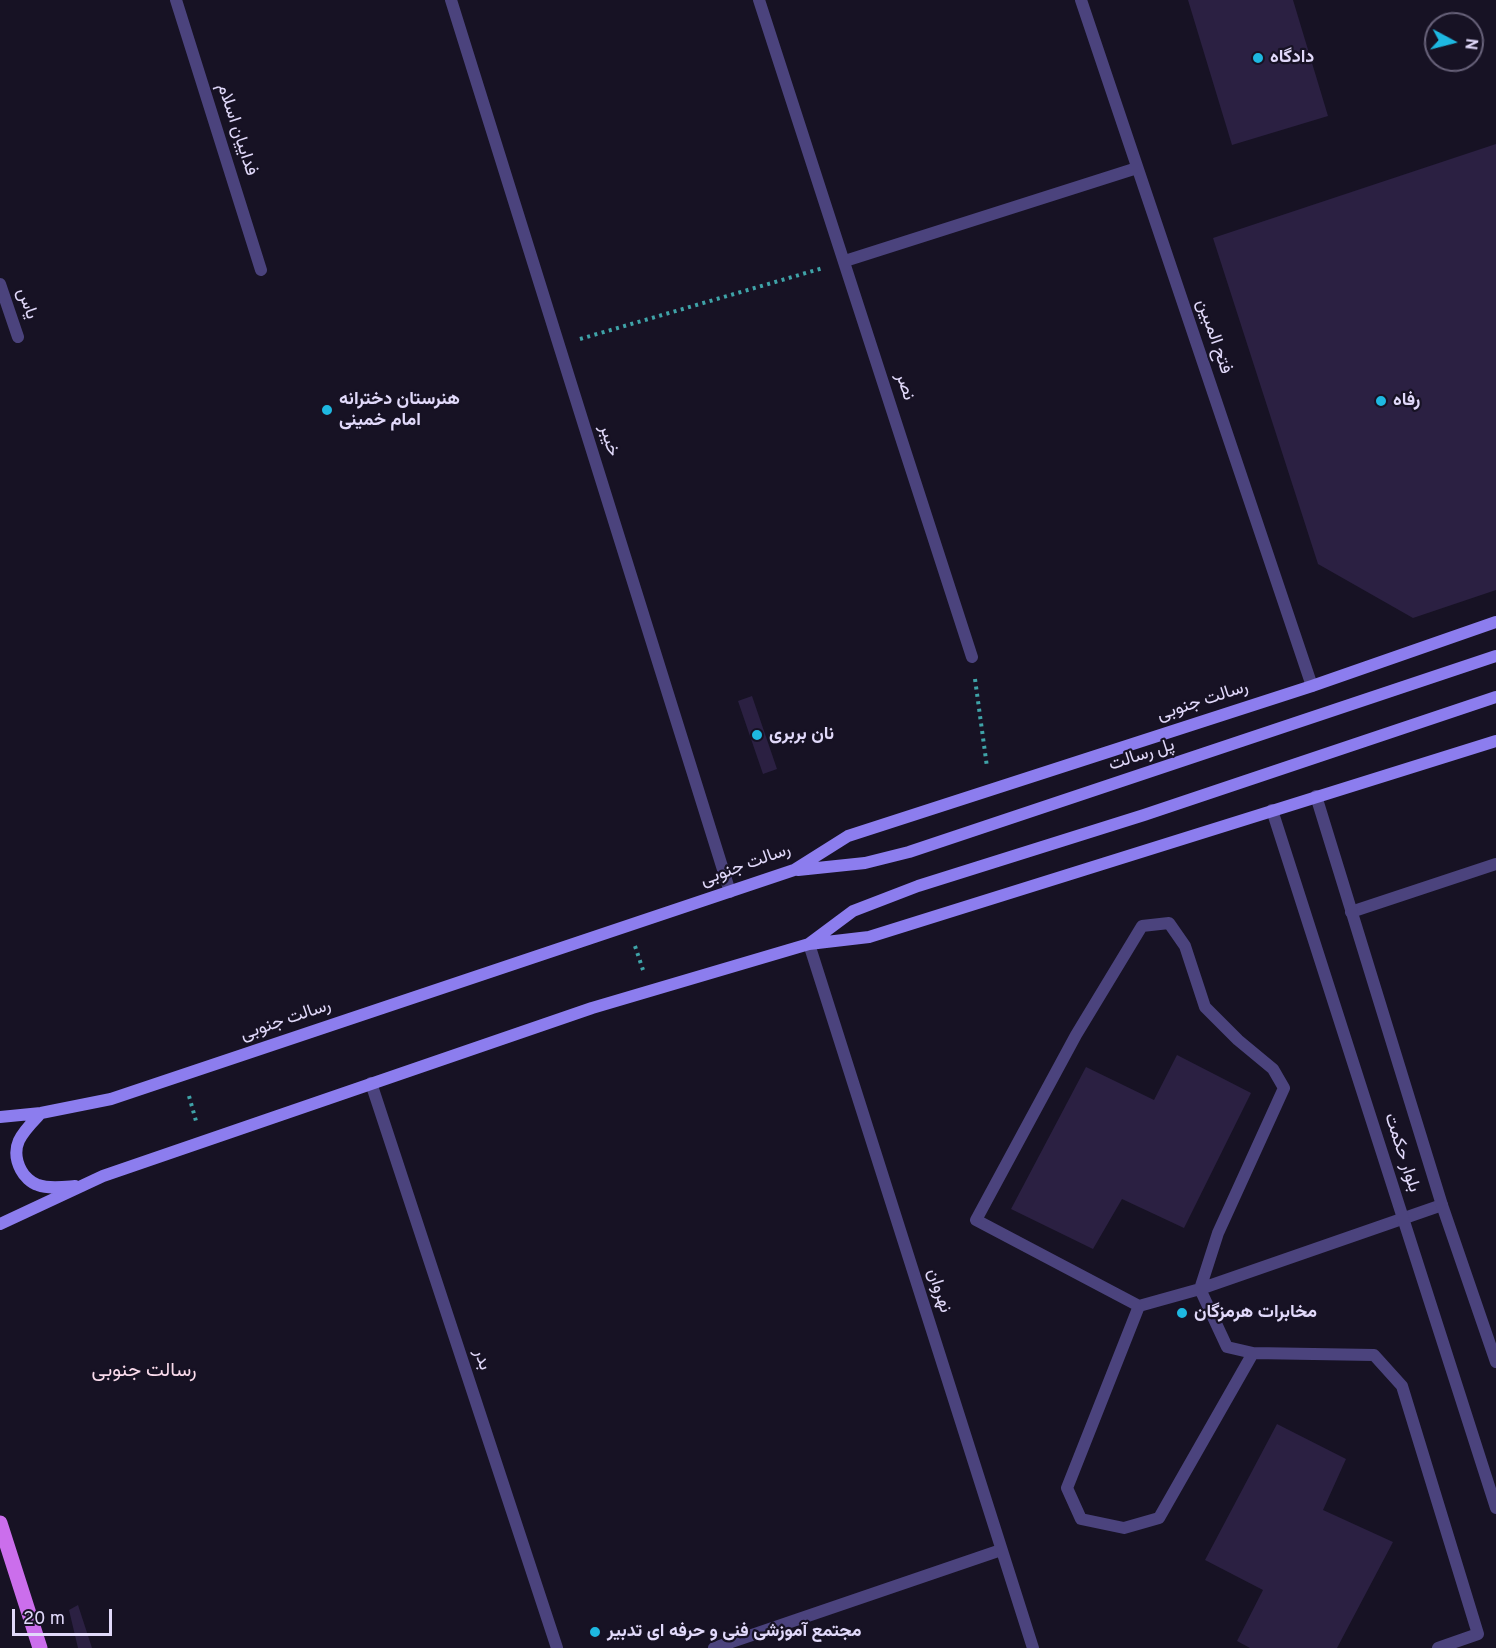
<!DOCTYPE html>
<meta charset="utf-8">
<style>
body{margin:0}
#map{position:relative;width:1496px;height:1648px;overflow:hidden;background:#171224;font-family:Overpass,sans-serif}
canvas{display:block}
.north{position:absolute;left:1424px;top:12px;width:60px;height:60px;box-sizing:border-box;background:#171224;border:2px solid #68627a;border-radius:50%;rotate:97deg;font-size:16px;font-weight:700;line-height:24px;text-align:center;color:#e1d9fa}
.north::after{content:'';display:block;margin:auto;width:21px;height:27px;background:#1eb8e1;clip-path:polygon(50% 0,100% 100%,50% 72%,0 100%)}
.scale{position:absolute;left:12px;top:1609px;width:100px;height:27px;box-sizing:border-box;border:3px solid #e1d9fa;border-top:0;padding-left:8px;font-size:18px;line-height:21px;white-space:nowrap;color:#e1d9fa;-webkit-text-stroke:4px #171224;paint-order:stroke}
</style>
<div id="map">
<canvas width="1496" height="1648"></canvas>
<div class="north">N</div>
<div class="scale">20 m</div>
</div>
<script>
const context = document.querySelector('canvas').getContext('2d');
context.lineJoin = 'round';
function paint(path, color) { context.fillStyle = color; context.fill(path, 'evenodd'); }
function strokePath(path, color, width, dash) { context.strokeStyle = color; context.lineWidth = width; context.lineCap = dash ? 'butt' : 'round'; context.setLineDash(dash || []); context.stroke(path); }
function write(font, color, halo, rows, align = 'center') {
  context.font = font + ' Overpass,Vazirmatn,sans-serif'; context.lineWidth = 4.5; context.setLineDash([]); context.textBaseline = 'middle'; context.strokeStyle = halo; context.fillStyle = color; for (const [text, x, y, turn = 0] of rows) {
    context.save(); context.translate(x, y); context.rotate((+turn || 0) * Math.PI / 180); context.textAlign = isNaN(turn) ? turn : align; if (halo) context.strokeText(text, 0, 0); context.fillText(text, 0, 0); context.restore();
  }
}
const building = new Path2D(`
 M1188,0H1293L1328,116L1232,145Z
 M1496,144V590L1413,618L1318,564L1213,238Z
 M752,696L777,769L763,774L738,701Z
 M1177,1055L1251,1093L1184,1228L1122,1199L1093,1249L1011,1209L1086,1067L1154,1100Z
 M1277,1424L1346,1459L1323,1510L1393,1542L1337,1648H1250L1237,1641L1263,1590L1205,1560Z
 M78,1605L92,1648H78L69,1610Z`);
const path = new Path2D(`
 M580,339L823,268
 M975,679L987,767
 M635,946L643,970
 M189,1096L196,1121`);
const service = new Path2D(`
 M1139,1306L1067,1488L1081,1519L1124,1528L1159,1518L1253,1353
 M1438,1648L1478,1634L1402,1386L1374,1355L1253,1353L1227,1347L1200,1289L1218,1233L1284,1088L1273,1069L1238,1040L1205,1007L1185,946L1169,923L1142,926L1076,1035L976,1220L1139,1306L1200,1289L1442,1205`);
const minor = new Path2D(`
 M176,0L261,270
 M451,0L730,892
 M759,0L972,657
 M1081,0L1312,686
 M845,261L1137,168
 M0,284L18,337
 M1351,912L1496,864
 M809,944L1033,1648
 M371,1083L557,1648
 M714,1648L1001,1550`);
const tertiary = new Path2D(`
 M1316,796L1442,1205L1496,1362
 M1272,810L1496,1508`);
const secondary = new Path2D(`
 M798,870L865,863L909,852L1496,656
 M810,943L853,911L918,886L1144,815L1496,697
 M41,1113C24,1131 8,1145 21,1170C24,1176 31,1183 38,1185C49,1189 63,1187 75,1186
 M0,1117L41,1113L111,1099L794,870L848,836L1312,686L1496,622
 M0,1224L103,1176L592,1008L809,944L869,937L1496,741`);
const primary = new Path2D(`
 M0,1523L40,1648`);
const markers = [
 [1258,58,6,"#1eb8e1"],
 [1381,401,6,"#1eb8e1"],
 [327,410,6,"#1eb8e1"],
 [757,735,6,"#1eb8e1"],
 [1182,1313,6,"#1eb8e1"],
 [595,1632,6,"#1eb8e1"]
];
const poiNames = [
 ["دادگاه",1270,58],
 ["هنرستان دخترانه",339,400],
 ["امام خمینی",339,421],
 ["رفاه",1393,401],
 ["نان بربری",769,735],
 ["مخابرات هرمزگان",1194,1313],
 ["مجتمع آموزشی فنی و حرفه ای تدبیر",607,1632]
];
const streetNames = [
 ["فداییان اسلام",236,130,72],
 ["یاس",26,304,71],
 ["فتح المبین",1213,337,71],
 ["نصر",904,387,72],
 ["خیبر",608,441,73],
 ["رسالت جنوبی",1203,702,-18],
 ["پل رسالت",1142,756,-18],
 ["رسالت جنوبی",746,866,-20],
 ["رسالت جنوبی",286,1021,-19],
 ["بلوار حکمت",1401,1153,72],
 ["نهروان",938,1291,72],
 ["بدر",481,1360,72]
];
const neighbourhoodNames = [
 ["رسالت جنوبی",144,1372]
];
paint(building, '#2b2042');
strokePath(path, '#3fa3a8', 4, [3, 4.5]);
strokePath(service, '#4b437d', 12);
strokePath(minor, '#4b437d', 12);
strokePath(tertiary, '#4b437d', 12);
strokePath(secondary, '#8c7dee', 12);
strokePath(primary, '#cb6eec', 15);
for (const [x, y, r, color] of markers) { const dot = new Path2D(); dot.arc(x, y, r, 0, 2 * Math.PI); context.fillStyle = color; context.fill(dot); strokePath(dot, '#171224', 2); }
write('bold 18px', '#e1d9fa', '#171224', poiNames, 'left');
write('18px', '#e1d9fa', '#171224', streetNames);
write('20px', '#fadbec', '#171224', neighbourhoodNames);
</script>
